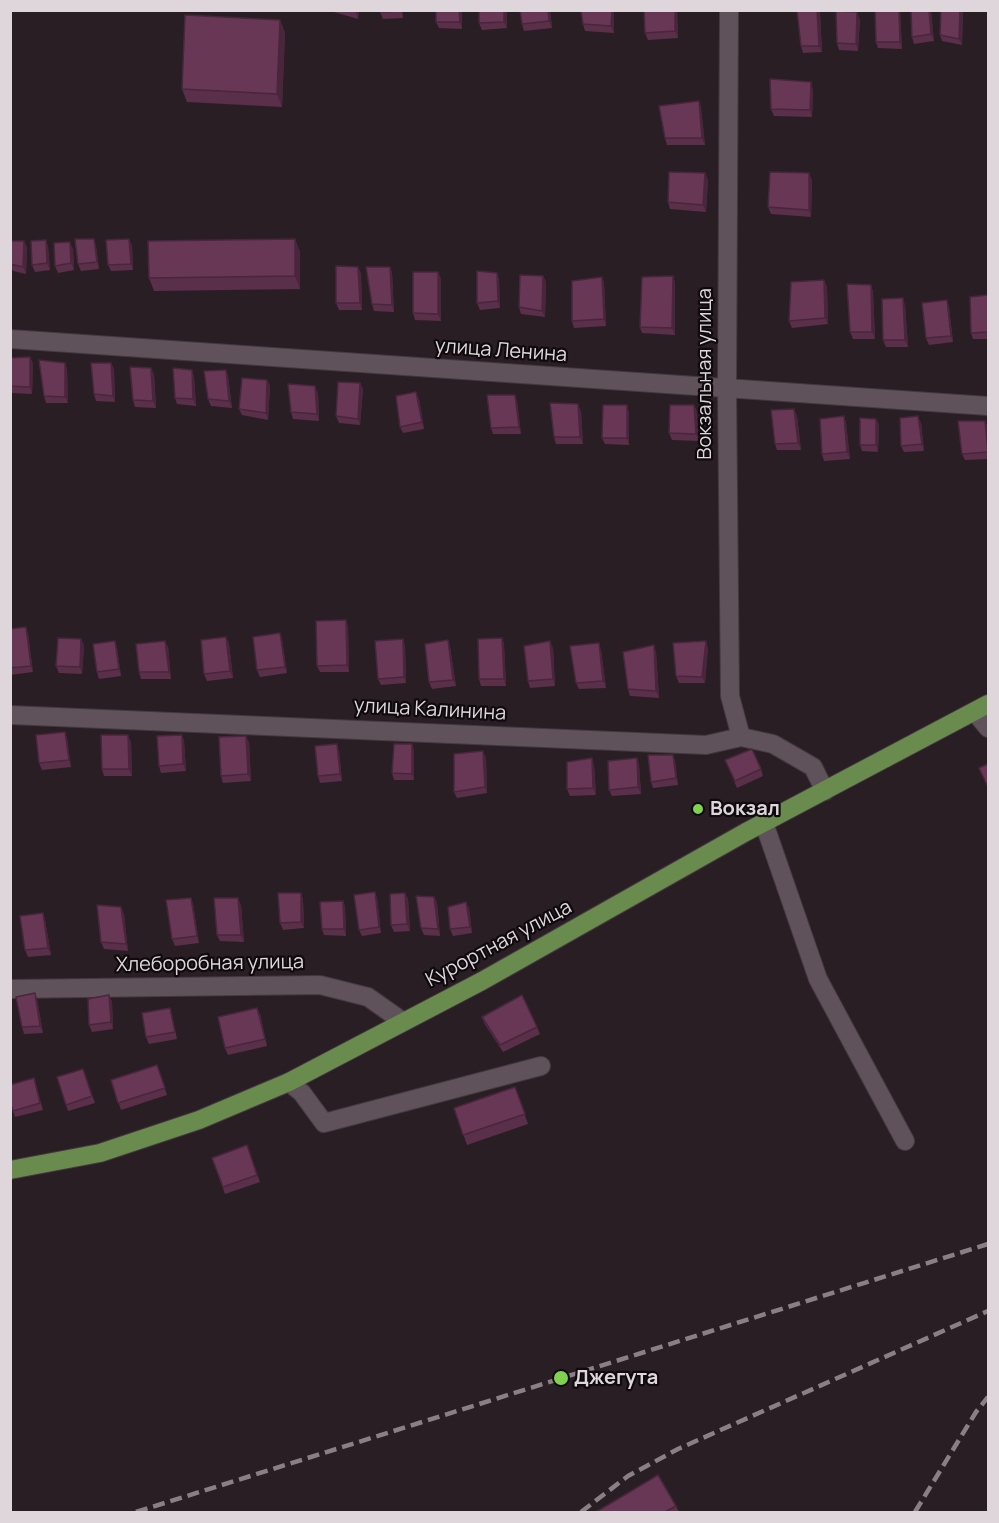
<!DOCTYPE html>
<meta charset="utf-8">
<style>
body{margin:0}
#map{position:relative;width:999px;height:1523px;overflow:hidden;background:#2a1e25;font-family:Manrope,sans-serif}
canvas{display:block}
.frame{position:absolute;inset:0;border:12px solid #ded6da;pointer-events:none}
</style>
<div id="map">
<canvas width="999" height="1523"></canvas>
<div class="frame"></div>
</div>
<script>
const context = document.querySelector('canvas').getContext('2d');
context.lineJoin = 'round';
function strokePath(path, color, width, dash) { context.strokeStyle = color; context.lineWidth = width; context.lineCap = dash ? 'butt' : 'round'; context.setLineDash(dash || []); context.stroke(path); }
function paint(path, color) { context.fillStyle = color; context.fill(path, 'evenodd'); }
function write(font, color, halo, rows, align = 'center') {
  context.font = font + ' Manrope,sans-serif'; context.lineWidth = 4.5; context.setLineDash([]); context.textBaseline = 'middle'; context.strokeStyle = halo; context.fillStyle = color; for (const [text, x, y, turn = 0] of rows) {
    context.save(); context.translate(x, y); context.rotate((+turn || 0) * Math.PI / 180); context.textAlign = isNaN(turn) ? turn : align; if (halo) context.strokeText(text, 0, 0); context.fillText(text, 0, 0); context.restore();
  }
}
const minor = new Path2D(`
 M729,10L727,389L730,696L741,737
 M10,339L988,406
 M975,712L988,728
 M10,715L706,745L741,737L773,744L813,767L825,791
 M764,823L818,979L905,1141
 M10,989L320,985L368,997L402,1021
 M289,1082L302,1093L324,1123L541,1066`);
const major = new Path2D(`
 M10,1170L100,1153L199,1120L289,1082L482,981L746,832L988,704`);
const rail = new Path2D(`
 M136,1512L988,1244
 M581,1512L628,1476L678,1449L988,1311
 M915,1512L976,1412L988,1397`);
const wall = new Path2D(`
 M334,10H359L358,19L334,12Z
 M402,10L403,18L383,19L380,12Z
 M436,10H462V29L439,28L436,22Z
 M507,10V28L482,30L479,23Z
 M550,10L552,28L524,31L522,24Z
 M614,10V33L585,31L583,24Z
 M677,10L678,38L648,40L645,33Z
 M797,10H818L820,13L822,52L803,53L801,46Z
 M900,10L902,49L878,48L876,42Z
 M931,12L934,41L914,44L912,37Z
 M963,13L962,45L942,41L940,35Z
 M860,19L858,51L839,50L837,43Z
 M280,20L285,33L282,107L187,102L182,89Z
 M813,89L812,117L774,116L771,109Z
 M699,101L701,108L705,145H667L665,138Z
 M708,180L706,212L670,209L668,202Z
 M812,180L811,217L771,214L768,207Z
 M94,239L96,246L99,269L81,271L78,264Z
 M129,239L132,246L133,270L111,271L108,265Z
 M295,239L300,252V289L154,291L149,278Z
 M46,240L48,247L50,270L35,272L32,265Z
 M24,241L27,248L26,274L13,271L10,265Z
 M73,249L74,270L58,273L55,266Z
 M358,267L361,274L362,310H339L336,303Z
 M390,267L392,273L394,312L374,311L372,304Z
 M438,272L441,279V321L415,320L413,313Z
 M497,273L499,279L500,308L480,310L477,303Z
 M543,276L546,282L545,317L521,314L519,307Z
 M602,277L604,283L606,326L574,328L572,321Z
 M824,280L827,287L828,324L792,328L789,321Z
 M675,282V335L642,333L640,327Z
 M871,285L873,292L875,339H853L850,332Z
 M988,295V339H973L971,333Z
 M905,305L908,347H886L883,340Z
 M949,307L953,342L929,345L926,338Z
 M30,357L33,364L32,394L11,393L10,358Z
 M65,363L67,369L68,403H46L44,396Z
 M111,363L114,369L115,402L96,401L94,394Z
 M192,370L194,377L196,406L177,404L175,398Z
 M226,370L228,376L232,408L211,406L208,399Z
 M154,374L156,408L135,407L133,400Z
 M267,380L270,386L268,420L242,415L239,409Z
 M360,383L363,389L360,425L339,423L336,416Z
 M318,393L319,421L293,419L291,412Z
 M515,395L517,402L521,434H493L491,428Z
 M419,399L424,429L403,433L400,427Z
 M694,405L697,412L698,441L672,440L669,433Z
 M794,409L797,416L801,450H777L775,444Z
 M581,411L583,444H556L554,437Z
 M629,412V445L605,444L602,438Z
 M844,416L846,423L850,459L824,461L822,454Z
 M876,419L879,425L878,452L862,451L860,445Z
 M985,421L988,428V459L965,460L962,454Z
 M921,423L924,451L904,452L901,446Z
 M348,627L349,672H320L317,666Z
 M10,629L28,634L33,672L10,675Z
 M280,633L282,640L287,673L260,677L257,670Z
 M226,637L229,644L233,678L207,681L204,674Z
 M502,638L504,644L506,686H481L479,679Z
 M81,639L84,646L82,674L59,673L56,666Z
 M403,639L405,646L406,683L381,685L378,679Z
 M168,647L171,679H141L139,672Z
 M450,647L456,686L432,689L429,682Z
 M117,648L121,676L99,679L97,672Z
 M553,648L555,686L530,688L528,681Z
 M708,648L705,683H679L676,676Z
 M601,650L606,688L579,689L576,683Z
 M656,652L659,698L630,696L628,689Z
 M65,732L67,739L71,767L42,770L39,763Z
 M182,735L184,741L186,771L161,773L159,766Z
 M131,742L132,776H104L102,769Z
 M249,742L251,781L223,783L221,776Z
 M412,744L414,751V780H394L392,773Z
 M339,751L342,781L320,783L318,776Z
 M673,755L675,761L678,785L653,788L651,782Z
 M486,758L487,793L457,798L454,792Z
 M637,758L639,765L641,794L612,796L609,790Z
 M725,760L761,769L763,776L737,788Z
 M594,765L596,795L570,796L567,789Z
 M375,892L377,898L381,933L362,936L359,930Z
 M301,893L303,900L304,928L283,930L280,923Z
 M405,893L408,899L410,931L394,932L391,925Z
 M434,897L437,903L440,936L424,935L421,928Z
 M343,901L345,907L346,936L324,935L322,929Z
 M193,904L199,943L175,946L172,939Z
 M241,905L244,942L220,941L217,935Z
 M469,908L472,933L453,936L450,929Z
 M124,914L128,951L104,949L101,942Z
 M45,920L51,955L28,957L25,950Z
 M109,995L112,1002L113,1029L92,1032L89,1025Z
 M37,999L43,1033L24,1034L22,1027Z
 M170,1008L172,1015L177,1039L149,1044L146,1037Z
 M260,1014L267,1046L228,1055L225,1048Z
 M482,1017L537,1027L540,1034L503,1052L484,1023Z
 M157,1065L167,1095L121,1110L111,1080Z
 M83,1069L95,1103L68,1111L57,1077Z
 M36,1085L43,1110L15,1117L13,1111Z
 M515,1087L528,1124L467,1145L454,1108Z
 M247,1145L260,1182L225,1194L212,1158Z
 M676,1506L679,1512H596Z`);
const shadedWall = new Path2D(`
 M356,10H359L358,19L356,12Z
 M459,10H462V29L460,22Z
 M504,10H507V28L504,22Z
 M548,10H550L552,28L549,21Z
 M612,10H614V33L611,26Z
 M675,10H677L678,38L675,31Z
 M817,10H818L820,13L822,52L819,46Z
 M899,10H900L902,49L900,42Z
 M929,10H931V12L934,41L931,34Z
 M960,10H962L963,13L962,45L959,39Z
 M857,12L860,19L858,51L856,44Z
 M280,20L285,33L282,107L277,94Z
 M811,82L813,89L812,117L810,110Z
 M699,101L701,108L705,145L702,138Z
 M705,173L708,180L706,212L703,205Z
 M809,173L812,180L811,217L809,210Z
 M94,239L96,246L99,269L97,262Z
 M129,239L132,246L133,270L131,264Z
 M295,239L300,252V289L295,276Z
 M46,240L48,247L50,270L47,263Z
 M24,241L27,248L26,274L23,267Z
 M70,242L73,249L74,270L71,263Z
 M358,267L361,274L362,310L360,303Z
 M390,267L392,273L394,312L392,305Z
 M438,272L441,279V321L438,314Z
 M497,273L499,279L500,308L498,301Z
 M543,276L546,282L545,317L542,311Z
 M673,276L675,282V335L672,328Z
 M602,277L604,283L606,326L604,319Z
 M824,280L827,287L828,324L825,318Z
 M871,285L873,292L875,339L872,332Z
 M903,298L905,305L908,347L905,340Z
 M947,300L949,307L953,342L951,336Z
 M30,357L33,364L32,394L30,387Z
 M65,363L67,369L68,403L65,397Z
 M111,363L114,369L115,402L113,396Z
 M151,368L154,374L156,408L153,401Z
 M192,370L194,377L196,406L193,399Z
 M226,370L228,376L232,408L229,401Z
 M267,380L270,386L268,420L266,413Z
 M360,383L363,389L360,425L358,419Z
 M315,386L318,393L319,421L317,414Z
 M416,392L419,399L424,429L422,422Z
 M515,395L517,402L521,434L519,427Z
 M578,404L581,411L583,444L580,437Z
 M627,405L629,412V445L627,438Z
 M694,405L697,412L698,441L696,434Z
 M794,409L797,416L801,450L798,443Z
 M844,416L846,423L850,459L847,452Z
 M918,416L921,423L924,451L922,444Z
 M876,419L879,425L878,452L876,445Z
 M985,421L988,428V453V452Z
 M346,620L348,627L349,672L347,665Z
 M26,627L28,634L33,672L31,666Z
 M280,633L282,640L287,673L285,667Z
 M226,637L229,644L233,678L230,671Z
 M502,638L504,644L506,686L504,679Z
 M81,639L84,646L82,674L80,667Z
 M403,639L405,646L406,683L404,677Z
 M448,640L450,647L456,686L453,680Z
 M115,641L117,648L121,676L119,669Z
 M165,641L168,647L171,679L169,672Z
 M550,641L553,648L555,686L553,679Z
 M706,641L708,648L705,683L702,677Z
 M599,643L601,650L606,688L603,681Z
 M654,645L656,652L659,698L656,691Z
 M65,732L67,739L71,767L69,760Z
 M128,735L131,742L132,776L129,769Z
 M182,735L184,741L186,771L183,764Z
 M246,736L249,742L251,781L248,774Z
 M337,744L339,751L342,781L340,774Z
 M412,744L414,751V780L412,774Z
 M483,751L486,758L487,793L485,787Z
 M673,755L675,761L678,785L676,778Z
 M592,758L594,765L596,795L593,788Z
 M637,758L639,765L641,794L638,787Z
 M375,892L377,898L381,933L379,927Z
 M301,893L303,900L304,928L301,922Z
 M405,893L408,899L410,931L407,924Z
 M434,897L437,903L440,936L438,929Z
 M191,898L193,904L199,943L197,936Z
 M238,898L241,905L244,942L241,935Z
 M343,901L345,907L346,936L344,929Z
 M466,902L469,908L472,933L470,927Z
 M121,907L124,914L128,951L126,944Z
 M43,913L45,920L51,955L48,948Z
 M35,993L37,999L43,1033L40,1026Z
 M109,995L112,1002L113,1029L111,1022Z
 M257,1008L260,1014L267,1046L265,1039Z`);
const building = new Path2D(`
 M380,10H400L401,11L380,12Z
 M436,10H459L460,22H436Z
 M479,10H504V22L479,23Z
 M520,10H548L549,21L522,24Z
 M581,10H612L611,26L583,24Z
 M644,10H675V31L645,33Z
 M797,10H817L819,46H801Z
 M875,10H899L900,42H876Z
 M911,10H929L931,34L912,37Z
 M941,10H960L959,39L940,35Z
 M836,11L857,12L856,44L837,43Z
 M185,15L280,20L277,94L182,89Z
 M770,79L811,82L810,110L771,109Z
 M699,101L702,138H665L659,106Z
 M669,172L705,173L703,205L668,202Z
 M770,172L809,173V210L768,207Z
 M75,239H94L97,262L78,264Z
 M129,239L131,264L108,265L106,240Z
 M295,239V276L149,278L148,241Z
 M46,240L47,263L32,265L31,241Z
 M10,241H24L23,267L10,264Z
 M70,242L71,263L55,266L54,243Z
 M336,266L358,267L360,303H336Z
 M366,267H390L392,305L372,304Z
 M477,271L497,273L498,301L477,303Z
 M413,272H438V314L413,313Z
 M520,275L543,276L542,311L519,307Z
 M673,276L672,328L640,327L642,277Z
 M602,277L604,319L572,321V281Z
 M824,280L825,318L789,321L791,282Z
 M847,284L871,285L872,332H850Z
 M988,295V332L971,333L970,297Z
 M903,298L905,340H883L882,299Z
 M947,300L951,336L926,338L922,303Z
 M30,357V387L10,386V358Z
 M39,360L65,363V397L44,396Z
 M91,363H111L113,396L94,394Z
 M130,367L151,368L153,401L133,400Z
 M173,368L192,370L193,399L175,398Z
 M226,370L229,401L208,399L204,371Z
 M242,378L267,380L266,413L239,409Z
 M338,382L360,383L358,419L336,416Z
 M288,384L315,386L317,414L291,412Z
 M416,392L422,422L400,427L396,396Z
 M487,395H515L519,427L491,428Z
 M550,403L578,404L580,437H554Z
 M603,405H627V438H602Z
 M670,405H694L696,434L669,433Z
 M794,409L798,443L775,444L771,410Z
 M844,416L847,452L822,454L820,419Z
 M918,416L922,444L901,446L900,418Z
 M860,418L876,419V445H860Z
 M958,421H985L988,452L962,454Z
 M346,620L347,665L317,666L316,621Z
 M26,627L31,666L10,668V629Z
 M280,633L285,667L257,670L253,637Z
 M226,637L230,671L204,674L201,640Z
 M58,638L81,639L80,667L56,666Z
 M502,638L504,679H479L478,639Z
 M403,639L404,677L378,679L375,641Z
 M448,640L453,680L429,682L425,644Z
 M115,641L119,669L97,672L93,644Z
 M165,641L169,672H139L136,644Z
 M550,641L553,679L528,681L524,646Z
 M706,641L702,677L676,676L673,643Z
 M599,643L603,681L576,683L570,646Z
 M654,645L656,691L628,689L623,652Z
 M65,732L69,760L39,763L36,735Z
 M101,735H128L129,769H102Z
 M182,735L183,764L159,766L157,736Z
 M246,736L248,774L221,776L219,737Z
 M337,744L340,774L318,776L315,746Z
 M394,744H412V774L392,773Z
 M752,749L761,769L735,781L725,760Z
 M483,751L485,787L454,792V754Z
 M648,755H673L676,778L651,782Z
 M592,758L593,788L567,789V762Z
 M637,758L638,787L609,790L608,761Z
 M988,764V787L979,768Z
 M375,892L379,927L359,930L354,895Z
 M278,893H301V922L280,923Z
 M405,893L407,924L391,925L390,894Z
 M416,896L434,897L438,929L421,928Z
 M191,898L197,936L172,939L166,900Z
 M214,898H238L241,935H217Z
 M343,901L344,929H322L320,902Z
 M466,902L470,927L450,929L448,907Z
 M97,905L121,907L126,944L101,942Z
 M43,913L48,948L25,950L20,916Z
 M35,993L40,1026L22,1027L16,997Z
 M109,995L111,1022L89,1025L88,999Z
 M522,995L537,1027L500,1045L482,1017Z
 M170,1008L175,1032L146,1037L142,1013Z
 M257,1008L265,1039L225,1048L218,1017Z
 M157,1065L165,1088L118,1103L111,1080Z
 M83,1069L92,1096L66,1105L57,1077Z
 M34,1078L40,1103L13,1111L10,1102V1085Z
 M515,1087L525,1114L463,1135L454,1108Z
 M247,1145L257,1175L223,1187L212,1158Z
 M658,1475L676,1506L665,1512H596Z`);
const markers = [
 [698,809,6,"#81d050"],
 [561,1378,8,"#81d050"]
];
const streetNames = [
 ["улица Ленина",501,351,4],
 ["Вокзальная улица",705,374,-90],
 ["улица Калинина",430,710,3],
 ["Курортная улица",499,944,-28],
 ["Хлеборобная улица",210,964,-1]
];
const poiNames = [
 ["Вокзал",710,809],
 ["Джегута",574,1378]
];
strokePath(minor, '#43393f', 20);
strokePath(major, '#43393f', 20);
strokePath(minor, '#60525a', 18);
strokePath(major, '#698c4e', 18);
strokePath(rail, '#897f85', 4.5, [12, 6]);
paint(wall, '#592f49');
paint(shadedWall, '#49263c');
paint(building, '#683755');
strokePath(building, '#49263c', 1.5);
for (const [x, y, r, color] of markers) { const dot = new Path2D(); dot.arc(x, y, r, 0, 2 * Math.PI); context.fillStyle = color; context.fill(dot); strokePath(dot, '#0f0a0d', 2); }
write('20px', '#ded6da', '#0f0a0d', streetNames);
write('bold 20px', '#ded6da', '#0f0a0d', poiNames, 'left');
</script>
